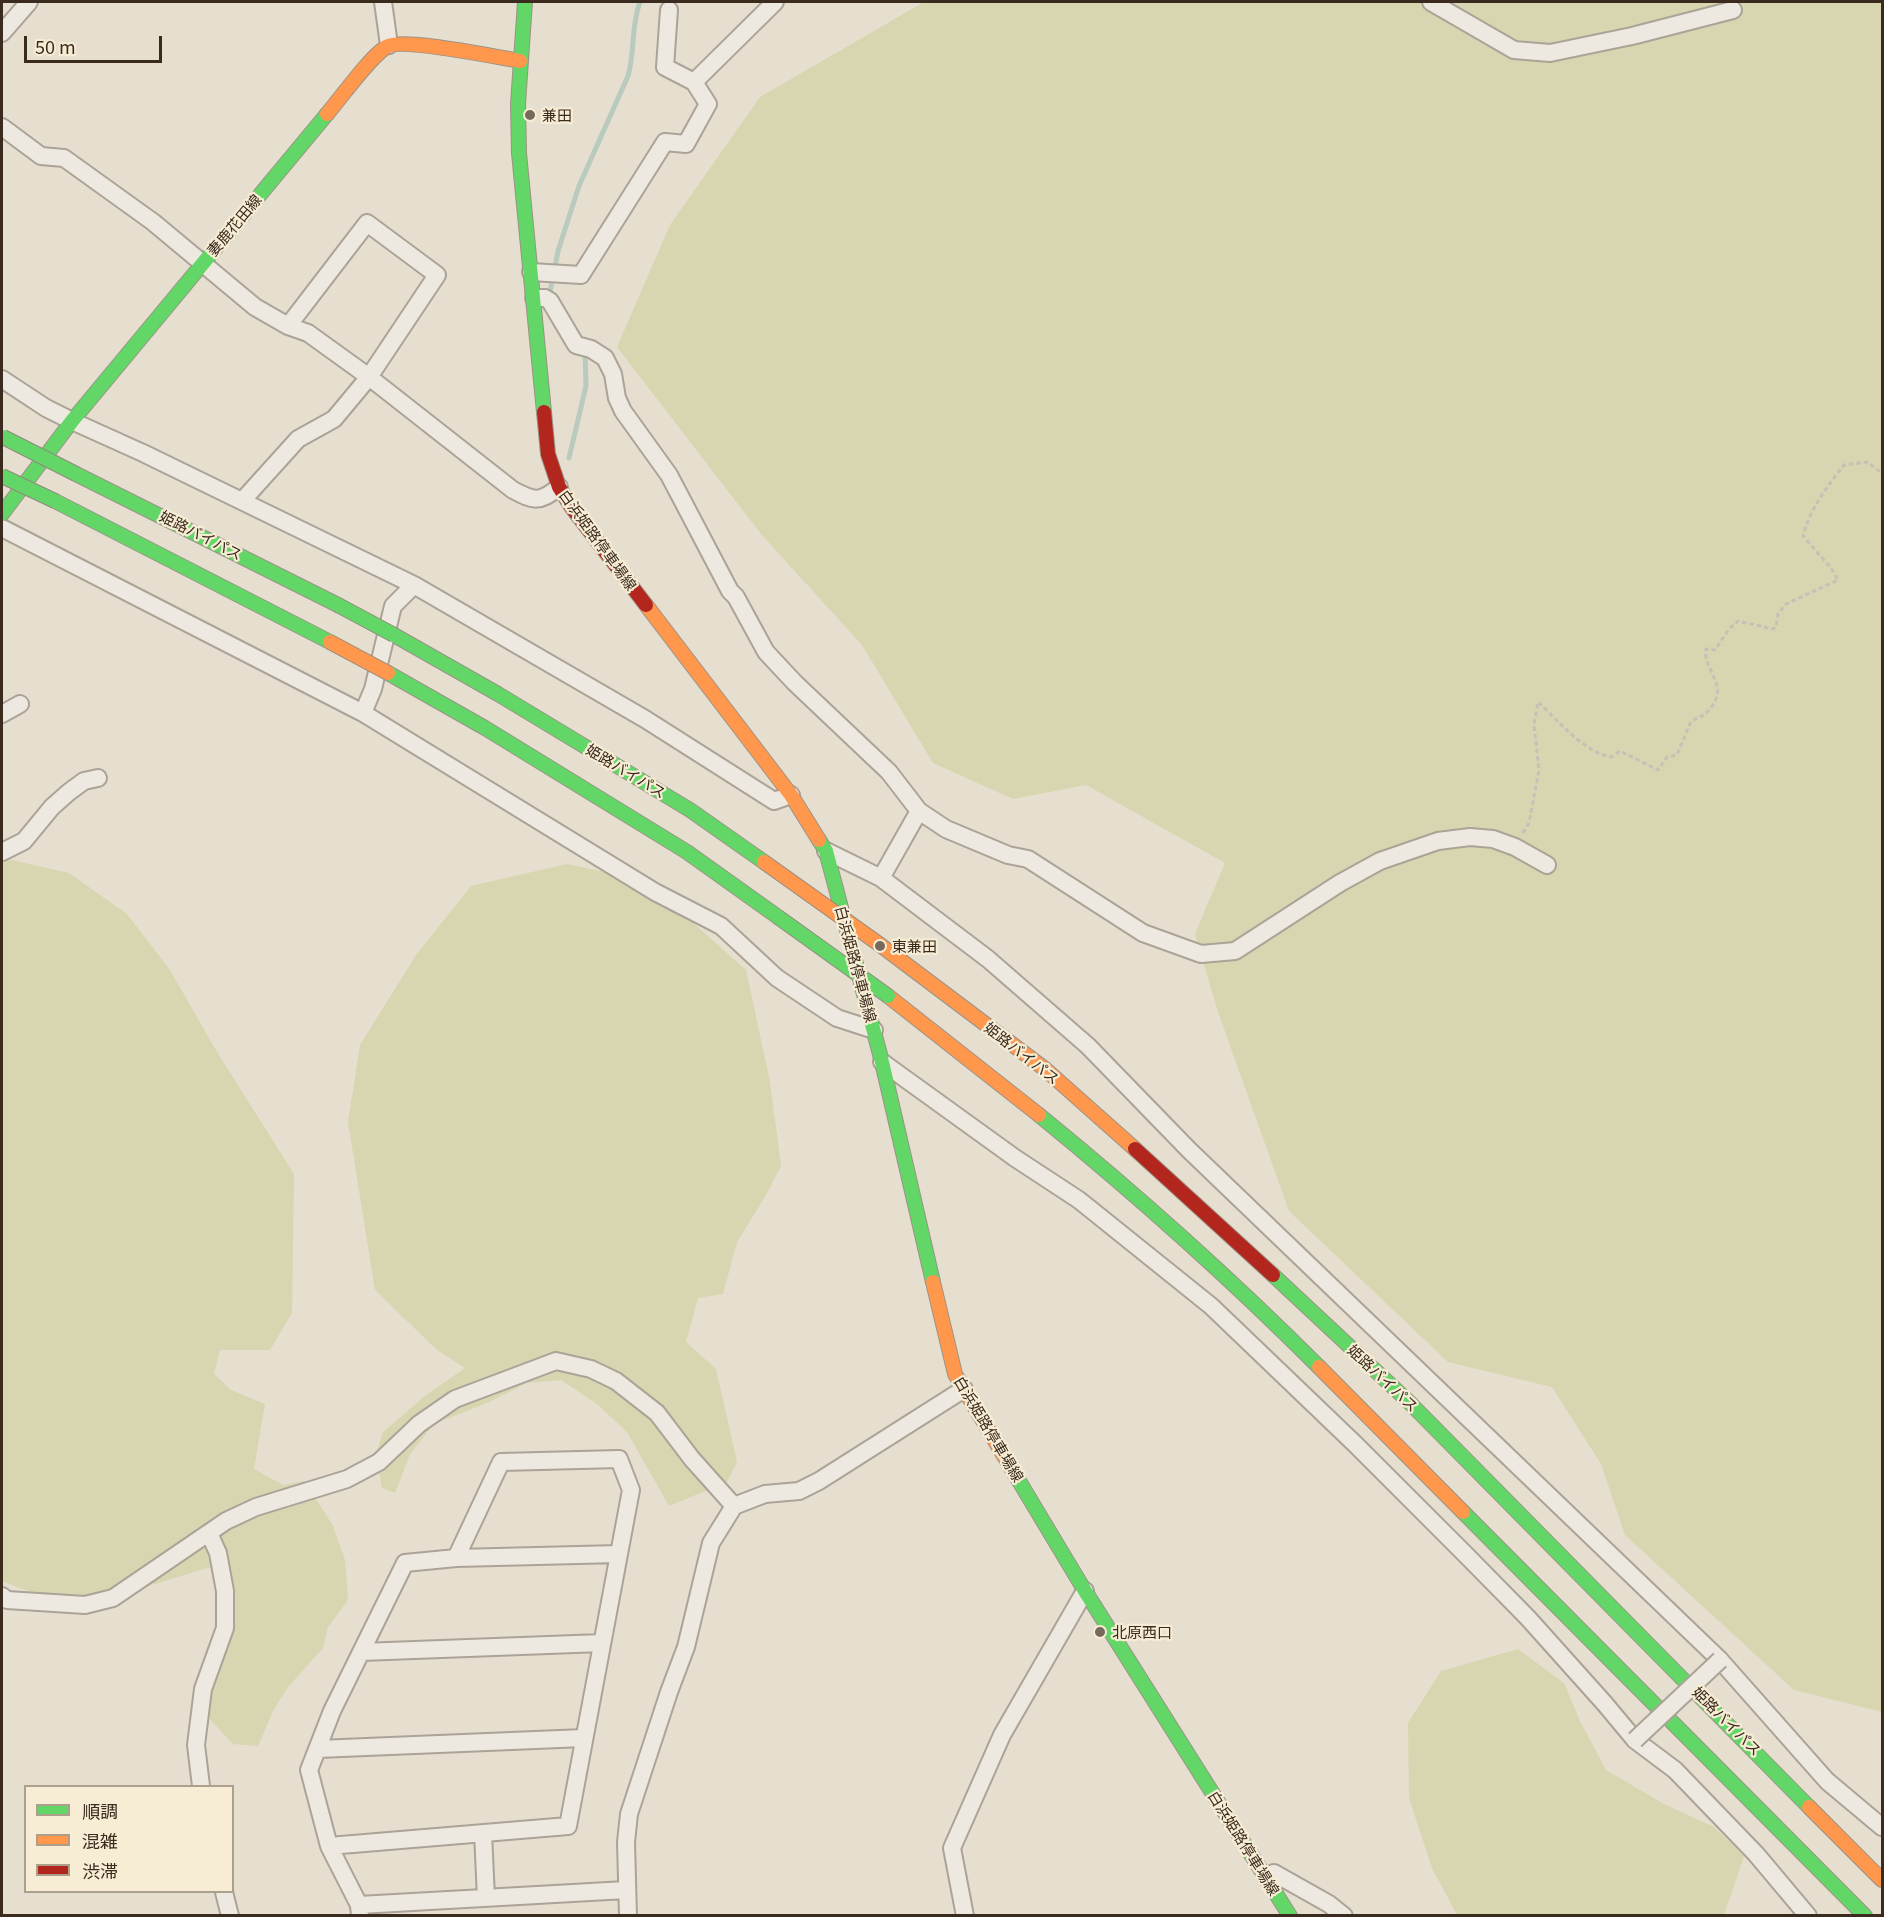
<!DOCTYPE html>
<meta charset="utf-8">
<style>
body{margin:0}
#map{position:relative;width:1884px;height:1917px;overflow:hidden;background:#e6dece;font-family:Georgia,"Noto Sans JP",serif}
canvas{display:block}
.frame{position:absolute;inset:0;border:3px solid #3b2b1e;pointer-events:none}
.legend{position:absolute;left:24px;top:1785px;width:210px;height:108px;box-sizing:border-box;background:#f7ecd4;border:2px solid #ac9f8b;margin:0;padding:8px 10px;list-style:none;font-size:18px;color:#3b2b1e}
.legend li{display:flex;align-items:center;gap:12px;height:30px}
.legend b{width:30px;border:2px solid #ac9f8b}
.scale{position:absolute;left:24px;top:36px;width:138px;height:27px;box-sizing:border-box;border:3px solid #3b2b1e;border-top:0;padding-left:8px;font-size:18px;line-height:21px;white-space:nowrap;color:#3b2b1e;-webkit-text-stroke:4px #f7ecd4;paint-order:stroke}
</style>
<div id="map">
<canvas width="1884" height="1917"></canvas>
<div class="frame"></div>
<ul class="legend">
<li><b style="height:8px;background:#63d668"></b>順調</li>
<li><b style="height:8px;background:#ff974d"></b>混雑</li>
<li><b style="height:8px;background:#b3261e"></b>渋滞</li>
</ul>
<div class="scale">50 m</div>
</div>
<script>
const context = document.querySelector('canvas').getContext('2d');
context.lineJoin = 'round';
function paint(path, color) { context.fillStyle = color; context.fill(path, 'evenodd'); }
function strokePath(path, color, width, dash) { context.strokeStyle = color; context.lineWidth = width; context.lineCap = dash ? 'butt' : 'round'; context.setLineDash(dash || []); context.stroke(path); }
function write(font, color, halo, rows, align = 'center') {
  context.font = font + ' Georgia,"Noto Sans JP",serif'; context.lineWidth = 4.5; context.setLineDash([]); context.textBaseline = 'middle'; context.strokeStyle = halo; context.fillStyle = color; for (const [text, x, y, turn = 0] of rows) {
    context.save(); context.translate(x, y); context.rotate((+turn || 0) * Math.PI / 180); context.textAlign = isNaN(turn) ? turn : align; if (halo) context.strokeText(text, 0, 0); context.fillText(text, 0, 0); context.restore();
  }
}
const green = new Path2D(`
 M924,2H1882V1712L1794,1690L1625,1535L1601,1464L1552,1387L1448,1362L1289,1211L1218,1012L1195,934L1225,863L1086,785L1013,799L933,763L862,645L761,534L617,347L670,225L760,97Z
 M7,859L69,873L127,914L170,970L217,1052L294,1174L292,1313L270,1350H220L214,1374L231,1390L265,1404L254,1469L283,1485L304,1481L332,1524L345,1560L348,1600L328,1627L323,1648L288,1687L273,1711L258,1746L233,1744L205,1714L229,1569L207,1568L119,1595L54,1601L2,1581V864Z
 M567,864L601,871L673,905L746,970L770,1082L781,1166L766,1195L737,1242L723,1294L698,1298L686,1342L716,1369L737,1462L727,1482L669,1506L627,1432L597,1404L561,1380L527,1383L487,1403L434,1424L410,1454L395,1493L382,1488L376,1454L383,1432L425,1396L465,1368L437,1350L375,1290L348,1122L360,1045L416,955L471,886Z
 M1518,1649L1564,1683L1580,1721L1606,1770L1664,1804L1714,1827L1744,1856L1724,1915H1457L1432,1868L1409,1798L1408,1723L1441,1671Z`);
const stream = new Path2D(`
 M553,296L550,292L558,251L579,186L628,76C635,52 631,25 640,2
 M569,458L586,386L585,351`);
const path = new Path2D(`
 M1523,833L1529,823L1539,770L1534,725L1538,702C1559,721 1582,751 1611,757L1620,751L1658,770L1667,757L1677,755L1691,721C1702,716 1708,714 1714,703C1726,683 1703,669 1706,649L1715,650L1729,629L1738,621L1773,629L1776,627L1778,614L1786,604L1838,580L1831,568L1803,536C1811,507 1826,488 1844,465L1867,462L1882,473`);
const street = new Path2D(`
 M383,2L389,45
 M1431,2L1514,50L1550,53L1632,36L1733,10
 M669,10L665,67L694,82
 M2,33L29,2
 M2,127L41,156L64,158L153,222L255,307L288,326L308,333L369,377L513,490C534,501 540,503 559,487
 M531,272L581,275L665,142L686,144L708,104L694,82L775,2
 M534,298H545L550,301L576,345L591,349L605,358L613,374L617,398L623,411L669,475L730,591L736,597L766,652L795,683L889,772L919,811L946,829L1008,855L1028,859L1143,933L1201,954L1235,951L1340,883L1380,861L1438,841L1470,837L1493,839L1515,847L1547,865
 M2,379L46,408L72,421L143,453L414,585L645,719L774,801L791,795
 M242,501L298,439L334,419L369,377L437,275L367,223L288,326
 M2,528L363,713L655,892L721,926L777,978L837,1018L874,1030
 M363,713L373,689L393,606L414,585
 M2,714L20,704
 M826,851L881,878L988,959L1088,1046L1189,1150L1720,1660L1827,1781L1882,1827
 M2,852L24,841L52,807L69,792L84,781L98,778
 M881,878L919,811
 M882,1062L1015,1158L1079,1200L1211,1306L1355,1444L1466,1555L1528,1618L1605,1704L1635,1740L1675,1770L1756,1854L1808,1916
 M456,1558L619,1554
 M2,1596L7,1600L85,1605L113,1598L226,1521L256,1507L347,1479L379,1462L419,1424L455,1399L556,1361L591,1369L616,1381L657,1413L692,1459L734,1506
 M361,1652L602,1643
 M318,1749L584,1738
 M201,1786L196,1745L203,1689L225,1628V1591L218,1553L209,1533
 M483,1833L486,1898
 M329,1846L568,1826L631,1490L619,1459L501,1462L456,1558L405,1563L332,1711L309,1770L329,1846L359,1905L360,1916
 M1266,1877L1274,1873L1329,1904L1344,1916
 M224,1892L230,1916
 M359,1905L626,1890
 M628,1916L626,1842L629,1814L669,1692L686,1647L711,1543L734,1506L765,1494L799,1491L819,1481L964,1389
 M965,1916L952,1848L1002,1735L1085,1591`);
const fast = new Path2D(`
 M525,2L518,104L519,153L544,412
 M76,474L338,605
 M55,501L330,642
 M2,514L72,421L327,114
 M394,635L498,694L690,810L764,862
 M388,673L485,728L687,852L778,917
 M819,840L826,851L882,1062L933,1282
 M1039,1115C1136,1194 1230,1278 1319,1367
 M1273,1275L1409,1402L1809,1807
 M1016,1476L1085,1591L1290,1916
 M1463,1512L1865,1916`);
const slow = new Path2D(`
 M327,114C340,99 372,54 388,46C404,38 497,57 520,61
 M646,605L791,795L819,840
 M879,944L1045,1069L1135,1149
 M888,996L1039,1115
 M933,1282L955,1374L1016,1476
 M1319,1367L1463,1512
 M1809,1807L1882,1880`);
const jam = new Path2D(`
 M544,412L548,454L559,487L572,508L646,605
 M1135,1149L1273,1275`);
const streetBridge = new Path2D(`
 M1635,1740L1720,1660`);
const fastBridge = new Path2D(`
 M3,437L76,474
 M2,476L55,501
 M338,605L394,635
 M778,917L888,996`);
const slowBridge = new Path2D(`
 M330,642L388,673
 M764,862L879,944`);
const markers = [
 [530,115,6,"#776a5c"],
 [880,946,6,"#776a5c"],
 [1100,1632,6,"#776a5c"]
];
const poiNames = [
 ["兼田",542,115],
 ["東兼田",892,946],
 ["北原西口",1112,1632]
];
const streetNames = [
 ["妻鹿花田線",234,225,-50],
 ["姫路バイパス",201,535,27],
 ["白浜姫路停車場線",598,540,54],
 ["姫路バイパス",626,771,31],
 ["白浜姫路停車場線",856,964,75],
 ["姫路バイパス",1022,1053,38],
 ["姫路バイパス",1383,1378,43],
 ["白浜姫路停車場線",989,1429,59],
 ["姫路バイパス",1727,1721,45],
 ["白浜姫路停車場線",1244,1843,58]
];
paint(green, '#d7d6b0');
strokePath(stream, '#b9cbbf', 5);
strokePath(street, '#aba397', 20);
strokePath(fast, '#9b9387', 16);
strokePath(slow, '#9b9387', 16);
strokePath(jam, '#9b9387', 16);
strokePath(path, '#c7c0b6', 3, [4.5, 3]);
strokePath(street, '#eee9e0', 16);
strokePath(fast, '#63d668', 14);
strokePath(slow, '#ff974d', 14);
strokePath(jam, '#b3261e', 14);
strokePath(streetBridge, '#aba397', 20, []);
strokePath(fastBridge, '#91897e', 16, []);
strokePath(slowBridge, '#91897e', 16, []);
strokePath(streetBridge, '#eee9e0', 16);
strokePath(fastBridge, '#63d668', 14);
strokePath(slowBridge, '#ff974d', 14);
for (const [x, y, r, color] of markers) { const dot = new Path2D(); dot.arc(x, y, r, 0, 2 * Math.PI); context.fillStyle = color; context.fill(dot); strokePath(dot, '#f7ecd4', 2); }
write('15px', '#3b2b1e', '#f7ecd4', poiNames, 'left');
write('15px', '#3b2b1e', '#f7ecd4', streetNames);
</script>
